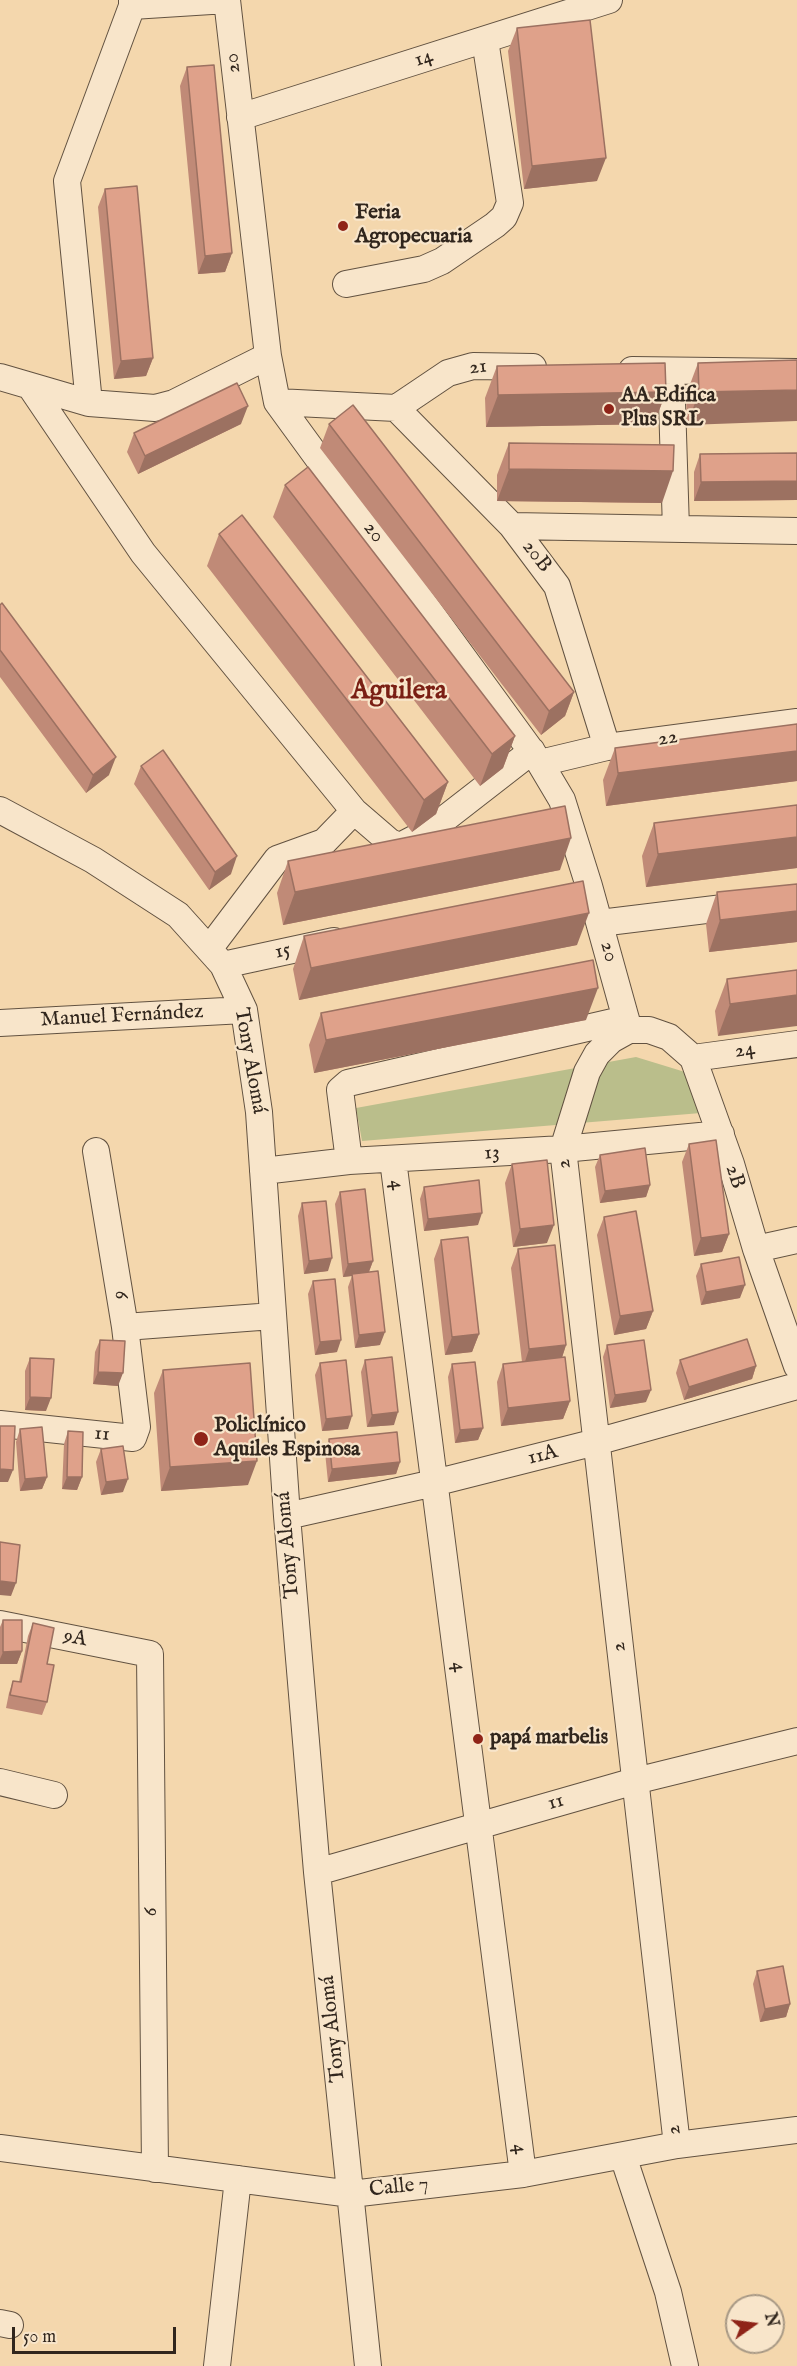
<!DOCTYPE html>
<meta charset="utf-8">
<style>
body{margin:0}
#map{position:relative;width:797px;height:2366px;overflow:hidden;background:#f4d7ad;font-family:"IM FELL English",serif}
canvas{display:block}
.north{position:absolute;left:725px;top:2294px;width:60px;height:60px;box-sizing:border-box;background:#f8e5ca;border:2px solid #a89985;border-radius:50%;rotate:76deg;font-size:16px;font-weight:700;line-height:24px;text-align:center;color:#31261d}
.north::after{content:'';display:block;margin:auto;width:21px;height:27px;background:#8f2418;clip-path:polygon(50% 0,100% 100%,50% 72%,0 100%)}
.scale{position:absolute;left:12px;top:2327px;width:164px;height:27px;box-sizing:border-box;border:3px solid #31261d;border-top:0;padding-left:8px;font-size:18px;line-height:21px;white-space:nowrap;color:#31261d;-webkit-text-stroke:4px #f8e5ca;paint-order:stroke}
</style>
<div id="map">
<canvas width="797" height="2366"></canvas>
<div class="north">N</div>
<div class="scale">50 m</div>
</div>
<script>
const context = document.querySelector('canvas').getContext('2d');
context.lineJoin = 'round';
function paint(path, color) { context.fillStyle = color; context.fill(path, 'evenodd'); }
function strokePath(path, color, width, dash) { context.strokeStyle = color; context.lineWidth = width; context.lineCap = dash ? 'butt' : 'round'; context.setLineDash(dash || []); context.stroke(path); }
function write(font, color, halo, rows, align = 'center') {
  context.font = font + ' "IM FELL English",serif'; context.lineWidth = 4.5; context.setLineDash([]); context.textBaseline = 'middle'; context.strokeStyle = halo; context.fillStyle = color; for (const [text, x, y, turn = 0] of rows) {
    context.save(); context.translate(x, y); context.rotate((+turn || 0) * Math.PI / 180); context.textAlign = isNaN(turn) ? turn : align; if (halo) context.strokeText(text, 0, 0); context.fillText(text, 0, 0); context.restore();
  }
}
const green = new Path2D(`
 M636,1057L685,1072L701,1113L362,1141L356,1108Z`);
const minor = new Path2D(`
 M227,0L268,356L277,402L540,763L562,800L589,886L629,1030
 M132,6L227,0
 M240,117L609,0
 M346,284L424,269L442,261L495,225L504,217L510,203L485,40
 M632,370L797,372
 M671,371L676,529
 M0,377L89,403L155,408L174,403L268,356
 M30,386L143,553L354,811L390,842L397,845L404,844L429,831L532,751
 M277,402L396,408L448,373L473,366L533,367
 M89,403L67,181L132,6V0
 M396,408L512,526L557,586L607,747
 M512,526L797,531
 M540,763L607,747L797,722
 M0,810L93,860L178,915L223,965L244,1010L259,1112L287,1516L317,1872L368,2366
 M600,923L797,899
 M209,949L277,859L324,842L354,811
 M223,965L334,941
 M0,1023L244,1010
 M693,1058L797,1044
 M393,1160L523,2174
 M349,1161L340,1090L348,1083L626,1019
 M263,1171L349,1161L563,1149L721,1134
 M756,1249L797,1240
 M125,1327L273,1316
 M0,1424L133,1438L137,1427L125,1327L96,1151
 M287,1516L434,1483L596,1442L797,1386
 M0,1624L150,1654L155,2169
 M0,1782L54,1795
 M317,1872L635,1781L797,1741
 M677,2145L563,1149L587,1072L597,1054L611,1040L629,1030H649L669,1037L693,1058L731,1164L756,1249L797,1366
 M0,2148L351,2194L523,2174L677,2145L797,2130
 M623,2156L668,2292L685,2366
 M0,2323L10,2325
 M217,2366L238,2179`);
const wall = new Path2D(`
 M517,28L597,181L524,189L508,51Z
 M187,67L232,253L225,272L198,274L180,86Z
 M105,189L153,358L146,376L114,379L98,207Z
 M797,360L687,425L686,395L698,363Z
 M497,366L666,392L654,424L486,427L485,398Z
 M241,424L138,474L127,452L134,433Z
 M329,424L574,692L565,716L541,735L320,448Z
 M509,443L662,503L497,501V475Z
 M797,453V500L694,501V472L700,454Z
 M285,485L515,736L503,768L480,786L273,517Z
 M219,534L448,782L436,814L412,832L207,566Z
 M0,605L109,775L86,793L0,677Z
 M797,724V781L606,806L603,780L615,748Z
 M141,766L231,874L209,890L134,784Z
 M797,805V868L646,887L642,856L654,823Z
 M288,861L560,870L283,925L277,893Z
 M797,884V942L709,952L706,924L717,892Z
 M304,936L577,945L299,1000L293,969Z
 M797,970L718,1036L715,1011L727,979Z
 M321,1013L586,1020L314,1073L309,1045Z
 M689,1144L729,1234L722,1252L694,1256L682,1162Z
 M600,1155L650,1185L646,1197L600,1203L595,1167Z
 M512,1164L547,1243L513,1247L505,1183Z
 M424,1187L478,1225L424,1231L420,1199Z
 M340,1192L373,1261L369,1272L380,1345L355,1348L348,1287L352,1276L343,1277L335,1204Z
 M302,1203L328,1271L304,1274L298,1216Z
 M604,1217L653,1311L646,1329L614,1335L597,1235Z
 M441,1240L479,1334L472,1352L445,1355L434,1259Z
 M518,1249L566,1345L562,1357L570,1401L563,1419L501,1426L497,1382L503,1364L522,1362L511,1268Z
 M701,1264L740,1298L701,1305L696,1276Z
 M313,1281L337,1352L315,1355L308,1294Z
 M100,1340L118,1386L93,1384L95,1352Z
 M607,1345L646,1402L610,1408L603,1357Z
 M30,1358L46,1411L25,1410V1371Z
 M365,1360L394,1425L367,1427L361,1372Z
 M680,1360L756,1366L752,1379L684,1400L676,1373Z
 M320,1363L348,1429L322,1431L315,1375Z
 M452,1364L483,1428L478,1440L455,1443L448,1377Z
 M163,1370L248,1485L161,1491L154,1393Z
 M20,1429L47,1477L42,1489L20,1491L16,1442Z
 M68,1431L82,1477L77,1490L62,1489L64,1444Z
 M329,1439L400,1462L396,1474L328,1482L325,1452Z
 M101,1449L123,1492L101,1495L96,1462Z
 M3,1620L22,1651L17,1664H0V1627Z
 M33,1623L47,1664V1702L42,1715L6,1708L9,1693L13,1681L19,1682L28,1636Z
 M757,1971L790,2004L786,2017L760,2022L753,1984Z`);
const shadedWall = new Path2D(`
 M606,158L597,181L524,189L532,166Z
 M232,253L225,272L198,274L205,256Z
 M153,358L146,376L114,379L121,361Z
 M797,390V421L687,425L699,392Z
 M666,392L654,424L486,427L498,395Z
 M248,406L241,424L138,474L145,456Z
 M509,469L673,471L662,503L497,501Z
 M797,481V500L694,501L701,482Z
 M574,692L565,716L541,735L549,711Z
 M515,736L503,768L480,786L492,754Z
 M797,751V781L606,806L618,773Z
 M116,757L109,775L86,793L93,775Z
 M448,782L436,814L412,832L424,800Z
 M797,837V868L646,887L658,854Z
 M571,838L560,870L283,925L295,892Z
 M237,856L231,874L209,890L215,872Z
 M797,911V942L709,952L720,920Z
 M589,913L577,945L299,1000L311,968Z
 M598,988L586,1020L314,1073L326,1040Z
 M797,995V1026L718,1036L730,1004Z
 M650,1185L646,1197L600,1203L605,1191Z
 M482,1213L478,1225L424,1231L428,1219Z
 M554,1225L547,1243L513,1247L520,1229Z
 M729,1234L722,1252L694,1256L701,1238Z
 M332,1258L328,1271L304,1274L309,1261Z
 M373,1261L368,1274L343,1277L348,1264Z
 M745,1285L740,1298L701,1305L706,1292Z
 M653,1311L646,1329L614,1335L620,1316Z
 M385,1332L380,1345L355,1348L359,1335Z
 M479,1334L472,1352L445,1355L452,1337Z
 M341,1340L337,1352L315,1355L320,1342Z
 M566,1345L560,1364L523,1368L529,1349Z
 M756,1366L752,1379L684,1400L689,1387Z
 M98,1372L123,1373L118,1386L93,1384Z
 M651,1390L646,1402L610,1408L615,1395Z
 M30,1397L51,1398L46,1411L25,1410Z
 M570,1401L563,1419L501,1426L508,1408Z
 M398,1412L394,1425L367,1427L372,1415Z
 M352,1416L348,1429L322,1431L326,1419Z
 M483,1428L478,1440L455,1443L460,1430Z
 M257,1461L248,1485L161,1491L170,1467Z
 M400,1462L396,1474L328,1482L332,1469Z
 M0,1469L13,1470L8,1482H0Z
 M47,1477L42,1489L20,1491L25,1479Z
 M67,1477H82L77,1490L62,1489Z
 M128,1479L123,1492L101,1495L106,1482Z
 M0,1581L16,1583L11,1596L0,1595Z
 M22,1651L17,1664H0V1659L3,1652Z
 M790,2004L786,2017L760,2022L765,2009Z`);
const building = new Path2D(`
 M590,20L606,158L532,166L517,28Z
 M214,65L232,253L205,256L187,67Z
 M137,186L153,358L121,361L105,189Z
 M797,360V390L699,392L698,363Z
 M665,363L666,392L498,395L497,366Z
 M237,383L248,406L145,456L134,433Z
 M353,405L574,692L549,711L329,424Z
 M509,443L674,445L673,471L509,469Z
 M797,453V481L701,482L700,454Z
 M308,467L515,736L492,754L285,485Z
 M242,515L448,782L424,800L219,534Z
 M2,603L116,757L93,775L0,650V605Z
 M797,724V751L618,773L615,748Z
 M163,750L237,856L215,872L141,766Z
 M797,805V837L658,854L654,823Z
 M565,806L571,838L295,892L288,861Z
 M583,881L589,913L311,968L304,936Z
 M797,884V911L720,920L717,892Z
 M593,960L598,988L326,1040L321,1013Z
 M797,970V995L730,1004L727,979Z
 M716,1140L729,1234L701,1238L689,1144Z
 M645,1148L650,1185L605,1191L600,1155Z
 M547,1160L554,1225L520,1229L512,1164Z
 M479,1180L482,1213L428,1219L424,1187Z
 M365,1189L373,1261L348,1264L340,1192Z
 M326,1201L332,1258L309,1261L302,1203Z
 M636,1211L653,1311L620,1316L604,1217Z
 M468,1237L479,1334L452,1337L441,1240Z
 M555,1245L566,1345L529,1349L518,1249Z
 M739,1257L745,1285L706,1292L701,1264Z
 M378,1271L385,1332L359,1335L352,1274Z
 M335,1279L341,1340L320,1342L313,1281Z
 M747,1339L756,1366L689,1387L680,1360Z
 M100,1340L125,1341L123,1373L98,1372Z
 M644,1340L651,1390L615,1395L607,1345Z
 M392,1357L398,1412L372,1415L365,1360Z
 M565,1357L570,1401L508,1408L503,1364Z
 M30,1358L54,1359L51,1398L30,1397Z
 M346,1360L352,1416L326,1419L320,1363Z
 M475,1362L483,1428L460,1430L452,1364Z
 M250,1363L257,1461L170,1467L163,1370Z
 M0,1426H15L13,1470L0,1469Z
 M42,1427L47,1477L25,1479L20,1429Z
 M68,1431L83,1432L82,1477H67Z
 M397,1432L400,1462L332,1469L329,1439Z
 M123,1446L128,1479L106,1482L101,1449Z
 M0,1542L20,1545L16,1583L0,1581Z
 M3,1620H22V1651L3,1652Z
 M33,1623L54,1628L47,1664L54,1665L47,1702L10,1695L13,1681L21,1682Z
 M783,1966L790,2004L765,2009L757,1971Z`);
const markers = [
 [343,226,6,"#8f2418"],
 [609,409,6,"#8f2418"],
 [201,1439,8,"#8f2418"],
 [478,1739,6,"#8f2418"]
];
const streetNames = [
 ["14",424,59,-18],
 ["20",234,63,-96],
 ["21",478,368,-6],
 ["20",373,533,54],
 ["20B",536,557,53],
 ["22",668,739,-8],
 ["15",283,952,-12],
 ["20",608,952,75],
 ["Manuel Fernández",122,1017,-3],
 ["24",745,1051,-8],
 ["Tony Alomá",249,1061,80],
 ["13",492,1154,-4],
 ["2",565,1164,-97],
 ["2B",734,1177,73],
 ["4",396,1185,83],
 ["6",120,1295,81],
 ["11",102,1435,6],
 ["11A",543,1456,-14],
 ["Tony Alomá",289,1545,-95],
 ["9A",75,1639,11],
 ["2",620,1647,-97],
 ["4",458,1667,83],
 ["11",556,1803,-16],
 ["6",152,1912,-91],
 ["Tony Alomá",334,2029,-96],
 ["2",675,2130,-97],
 ["4",519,2149,83],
 ["Calle 7",399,2188,-6]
];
const poiNames = [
 ["Feria",355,214],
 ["Agropecuaria",355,238],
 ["AA Edifica",621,397],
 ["Plus SRL",621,421],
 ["Policlínico",214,1427],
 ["Aquiles Espinosa",214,1451],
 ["papá marbelis",490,1739]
];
const districtNames = [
 ["Aguilera",399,692]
];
paint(green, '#babe8b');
strokePath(minor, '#625241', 28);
strokePath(minor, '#f8e5ca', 26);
paint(wall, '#c08a77');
paint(shadedWall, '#9c7161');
paint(building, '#dfa18a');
strokePath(building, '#9c7161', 1.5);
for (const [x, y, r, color] of markers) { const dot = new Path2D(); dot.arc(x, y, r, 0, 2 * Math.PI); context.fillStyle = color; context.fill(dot); strokePath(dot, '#f8e5ca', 2); }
write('21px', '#31261d', '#f8e5ca', streetNames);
write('bold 21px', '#31261d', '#f8e5ca', poiNames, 'left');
write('bold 27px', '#7a1f14', '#f8e5ca', districtNames);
</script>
